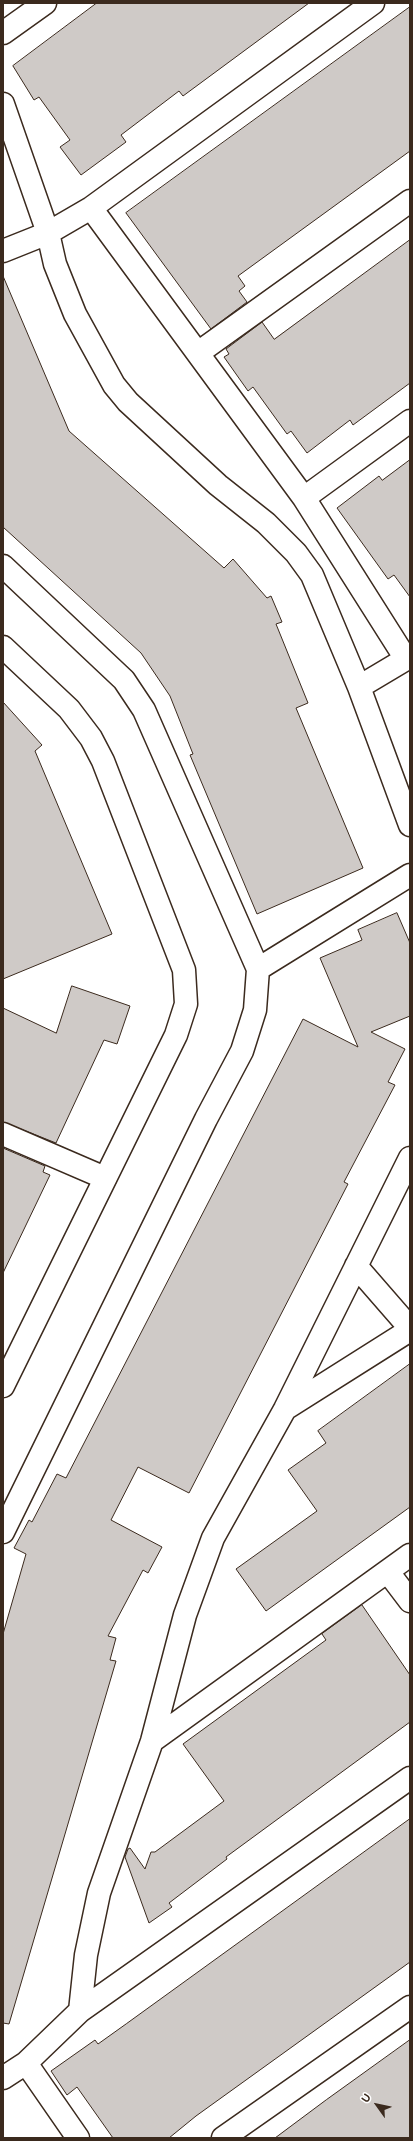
<!DOCTYPE html>
<style>
body{margin:0}
#map{position:relative;width:413px;height:2141px;overflow:hidden;background:#fff;font-family:"Balsamiq Sans",sans-serif}
canvas{display:block}
.frame{position:absolute;inset:0;border:4px solid #3b2a1e;pointer-events:none}
.north{position:absolute;left:357px;top:2085px;width:40px;height:40px;-webkit-text-stroke:3px #fff;paint-order:stroke;rotate:303deg;font-size:11px;font-weight:700;line-height:16px;text-align:center;color:#3b2a1e}
.north::after{content:'';display:block;margin:auto;width:14px;height:18px;background:#3b2a1e;clip-path:polygon(50% 0,100% 100%,50% 72%,0 100%)}
</style>
<div id="map">
<canvas width="413" height="2141"></canvas>
<div class="frame"></div>
<div class="north">U</div>
</div>
<script>
const context = document.querySelector('canvas').getContext('2d');
context.lineJoin = 'round';
function paint(path, color) { context.fillStyle = color; context.fill(path, 'evenodd'); }
function strokePath(path, color, width, dash) { context.strokeStyle = color; context.lineWidth = width; context.lineCap = dash ? 'butt' : 'round'; context.setLineDash(dash || []); context.stroke(path); }
const building = new Path2D(`
 M97,3H309L183,96L179,91L121,135L126,142L81,175L60,147L70,140L39,97L34,100L13,66Z
 M410,7V151L238,276L245,286L239,291L247,302L211,329L126,213Z
 M410,240V383L353,425L350,420L307,453L291,431L287,434L253,387L248,391L224,357L229,354L226,349L262,322L274,339Z
 M3,276L69,431L224,568L233,559L267,598L271,596L282,622L276,624L308,703L296,708L363,868L257,914L190,755L193,754L170,696L141,653L3,527Z
 M410,460V597L394,575L388,579L337,508L379,476L382,480Z
 M3,702L42,745L35,751L112,934L3,979Z
 M397,913L410,943V1016L371,1032L405,1049L388,1082L395,1085L344,1182L348,1184L189,1493L138,1467L111,1520L162,1547L148,1573L143,1570L108,1636L116,1638L110,1660L116,1661L9,2024L3,2023V1634L26,1554L14,1548L29,1520L32,1522L57,1474L66,1478L303,1019L358,1047L320,958L362,940L358,930Z
 M72,986L130,1006L117,1044L104,1040L56,1143L3,1122V1008L56,1033Z
 M3,1148L45,1166L43,1172L50,1175L3,1273Z
 M410,1364V1507L266,1611L236,1569L317,1511L288,1470L326,1443L318,1431Z
 M362,1605L410,1675V1722L226,1857L227,1859L169,1903L172,1907L149,1923L125,1857L128,1849L130,1848L145,1869L151,1852H155L224,1801L183,1744L326,1640L322,1634Z
 M410,1819V1962L196,2116L169,2138H113L77,2087L67,2095L51,2071L95,2040L98,2044L126,2024Z
 M410,2040V2138H275L326,2100Z`);
const street = new Path2D(`
 M3,33L45,3
 M3,104L48,233L55,264L75,314L114,385L128,402L218,485L266,523L296,553L312,575L359,687L410,825
 M91,208L304,498L406,659L410,656
 M3,251L48,233L91,208L373,3
 M198,353L410,201
 M304,498L410,421
 M3,566L124,680L144,710L258,969L255,1010L242,1051L206,1119L3,1532
 M359,687L406,659
 M258,969L410,875
 M3,1134L105,1178
 M356,1266L410,1328
 M285,1409L410,1330
 M388,1572L410,1601
 M152,1741L410,1555
 M80,2011L86,1955L99,1893L152,1741L185,1615L213,1538L285,1409L410,1158
 M26,2063L78,2138
 M3,2078L26,2063L80,2011L410,1778
 M223,2138L410,2007`);
const secondary = new Path2D(`
 M3,647L69,709L91,738L103,761L184,970L186,1004L176,1035L3,1386`);
paint(building, '#cfcac7');
strokePath(building, '#3b2a1e', 1);
strokePath(street, '#3b2a1e', 25);
strokePath(secondary, '#3b2a1e', 25);
strokePath(street, '#fff', 22);
strokePath(secondary, '#fff', 22);
</script>
